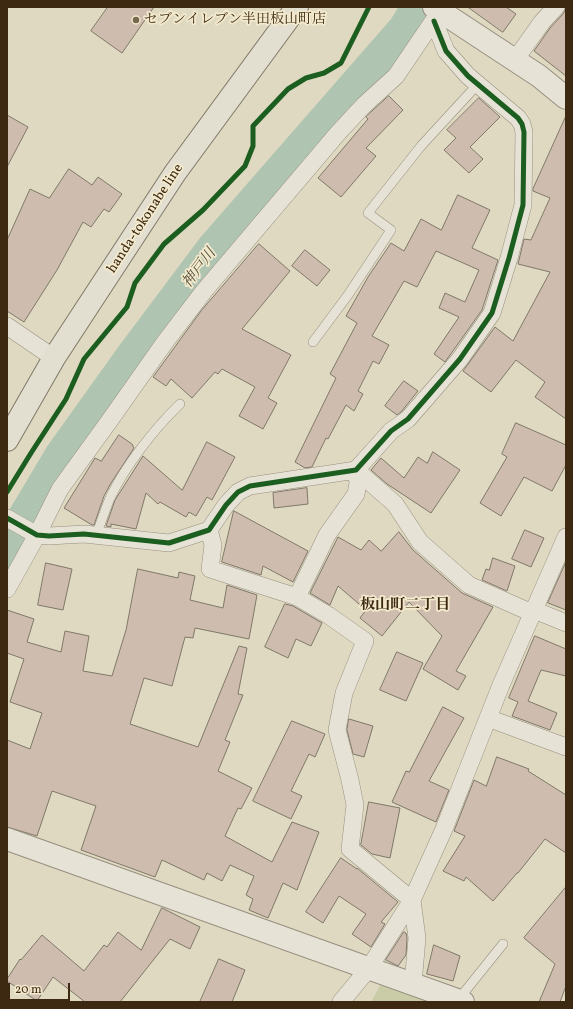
<!DOCTYPE html>
<meta charset="utf-8">
<style>
body{margin:0}
#map{position:relative;width:573px;height:1009px;overflow:hidden;background:#e0d9c1;font-family:Vollkorn,serif}
canvas{display:block}
.frame{position:absolute;inset:0;border:8px solid #3d2912;pointer-events:none}
.scale{position:absolute;left:8px;top:983px;width:62px;height:18px;box-sizing:border-box;border:2px solid #3d2912;border-top:0;padding-left:5px;font-size:12px;line-height:14px;white-space:nowrap;color:#3d2912;-webkit-text-stroke:3px #f3eace;paint-order:stroke}
</style>
<div id="map">
<canvas width="573" height="1009"></canvas>
<div class="frame"></div>
<div class="scale">20 m</div>
</div>
<script>
const context = document.querySelector('canvas').getContext('2d');
context.lineJoin = 'round';
function paint(path, color) { context.fillStyle = color; context.fill(path, 'evenodd'); }
function strokePath(path, color, width, dash) { context.strokeStyle = color; context.lineWidth = width; context.lineCap = dash ? 'butt' : 'round'; context.setLineDash(dash || []); context.stroke(path); }
function write(font, color, halo, rows, align = 'center') {
  context.font = font + ' Vollkorn,"Noto Serif JP",serif'; context.lineWidth = 3.5; context.setLineDash([]); context.textBaseline = 'middle'; context.strokeStyle = halo; context.fillStyle = color; for (const [text, x, y, turn = 0] of rows) {
    context.save(); context.translate(x, y); context.rotate((+turn || 0) * Math.PI / 180); context.textAlign = isNaN(turn) ? turn : align; if (halo) context.strokeText(text, 0, 0); context.fillText(text, 0, 0); context.restore();
  }
}
const green = new Path2D(`
 M381,984L431,1002H371Z`);
const river = new Path2D(`
 M7,550L63,456L136,354L214,250L406,30L420,7`);
const building = new Path2D(`
 M108,7H154L122,53L91,31Z
 M468,7H506L516,14L503,32Z
 M566,8V76L534,51L550,28L563,14Z
 M389,96L403,110L366,148L376,156L341,197L318,178L368,119L366,117Z
 M479,98L500,117L470,147L483,159L469,173L444,150L456,138L447,130Z
 M7,115L28,127L7,167Z
 M566,116V419L535,397L545,382L516,360L491,392L463,371L495,327L513,341L550,272L518,264L524,239L531,240L550,198L533,191V189Z
 M69,169L92,185L98,177L122,194L109,212L104,209L91,227L83,222L57,270L24,322L7,311V240L30,189L49,198Z
 M458,195L490,210L472,248L498,260L482,310L445,362L434,354L459,317L439,308L445,293L465,302L479,270L436,251L417,287L404,281L372,336L389,345L379,364L373,361L358,391L363,394L354,411L346,405L328,439L326,438L312,467L305,468L295,462L336,378L330,374L357,323L346,316L368,277L391,243L404,251L421,219L441,230Z
 M259,244L290,271L242,329L291,355L268,398L277,403L263,429L239,416L255,387L222,369L218,374L215,372L192,398L171,379L166,386L153,377L201,311Z
 M305,250L330,270L317,286L292,266Z
 M404,381L418,391L401,412L397,415L385,406Z
 M516,423L566,445V465L552,491L524,477L501,516L480,503L507,457L502,454Z
 M119,435L132,444L134,448L111,483L104,496L94,525H92L64,508L95,458L101,461Z
 M207,442L235,457L212,500L207,497L196,516L189,512L186,517L160,502L158,504L146,493L136,529L111,524V527L106,526L115,500L143,456L182,490Z
 M433,452L460,470L431,513L387,484L371,470L381,458L404,478L418,457L427,463Z
 M307,488L308,504L274,508L273,493Z
 M234,511L308,551L293,582L263,566L261,575L222,562Z
 M525,530L544,538L531,567L512,559Z
 M399,532L413,550L462,593L493,607L456,671L466,676L458,690L423,669L442,636L409,602L382,636L360,618L366,610L338,586L330,605L310,593L338,537L361,550L369,540L381,551Z
 M493,558L515,566L507,591L482,580L486,569L489,570Z
 M566,562V610L548,603Z
 M46,563L72,569L63,610L38,605Z
 M138,569L178,578L179,572L195,576L190,600L223,608L227,585L257,595L249,639L195,628L193,638L185,637L172,686L144,678L130,724L198,747L239,646L247,648L238,694L243,695L225,740L230,742L218,771L252,788L241,809L238,808L225,836L272,862L292,822L319,832L297,890L283,883L268,918L249,910L253,899L246,895L254,876L230,865L222,881L207,873L204,880L162,860L155,877L81,850L96,806L52,791L37,836L7,827V740L30,749L42,713L10,702L24,659L7,653V610L34,619L27,642L61,652L65,631L89,636L83,671L112,676L126,630Z
 M285,604L293,606L322,623L311,646L296,639L288,658L265,647Z
 M535,636L566,649V676L541,670L528,701L557,713L550,730L512,716L518,702L509,698Z
 M397,652L423,663L406,701L380,690Z
 M443,707L464,718L429,781L449,790L436,822L392,802L406,771L409,772Z
 M349,719L373,726L364,757L353,754L347,730Z
 M292,721L325,734L315,757L309,754L291,791L302,796L291,819L253,801Z
 M497,757L529,769L528,771L566,795V853L545,839L518,873H517L493,901L466,877L464,881L443,871L465,836L454,831L474,780L486,786Z
 M369,802L400,808L390,858L372,854L361,845Z
 M341,858L357,869V868L398,902L381,922L385,924L371,947L352,934L366,914L339,896L323,923L306,912Z
 M566,887V986L560,1002H539L555,964L524,938Z
 M162,908L200,927L190,949L170,939L120,1002H85L53,977L37,1001L7,981V979L20,959L21,960L42,935L84,971L104,945L107,947L118,932L141,950Z
 M404,932L406,933L407,938L406,955L398,966L386,960Z
 M434,945L460,956L453,981L427,974Z
 M219,959L245,970L232,1002H200Z`);
const service = new Path2D(`
 M313,342L348,295L391,230L368,213L421,146L478,84
 M96,535C101,523 105,510 110,498C125,466 155,428 180,404
 M458,1000L503,944`);
const minor = new Path2D(`
 M515,60L542,22L556,7
 M7,326L54,358
 M7,518L37,535L49,536L84,534L169,543L209,530L226,505L238,492L250,486L356,470L391,431L408,419L460,359L492,313L509,258L523,205L524,132L522,124L518,118L468,76L446,51L434,21
 M209,530L213,545L210,569L297,597L328,615L365,641L344,693L337,730L350,780L355,805L350,849L412,900L417,938L413,984
 M7,589L37,535L60,489L110,420L165,342L204,291L338,133L364,105L396,76L438,14
 M297,597L327,535L356,494L358,483L356,470L395,504L420,542L469,585L532,613
 M534,610L566,623
 M488,718L566,747
 M341,1002L369,968L412,900L444,829L501,685L566,537`);
const tertiary = new Path2D(`
 M434,7L539,76L566,98
 M7,839L463,1002`);
const primary = new Path2D(`
 M7,440L54,358L175,173L297,7`);
const cycleway = new Path2D(`
 M7,492L31,453L66,399L84,359L127,307L135,283L164,244L203,210L245,166L253,146V126L288,89L306,78L324,73L341,63L369,7
 M7,518L37,535L49,536L84,534L169,543L209,530L226,505L238,492L250,486L356,470L391,431L408,419L460,359L492,313L509,258L523,205L524,132L522,124L518,118L468,76L446,51L434,21`);
const markers = [
 [136,20,4,"#76674f"]
];
const poiNames = [
 ["セブンイレブン半田板山町店",144,20]
];
const streetNames = [
 ["handa-tokonabe line",146,219,-57]
];
const waterNames = [
 ["神戸川",200,269,-53]
];
const neighbourhoodNames = [
 ["板山町二丁目",405,606]
];
paint(green, '#c9cca6');
strokePath(river, '#afc5b1', 37);
paint(building, '#cebcae');
strokePath(building, '#7f7868', 1);
strokePath(service, '#968f7f', 10);
strokePath(minor, '#968f7f', 18);
strokePath(tertiary, '#968f7f', 24);
strokePath(primary, '#7f7868', 24);
strokePath(service, '#e6e2d6', 9);
strokePath(minor, '#e6e2d6', 17);
strokePath(tertiary, '#e6e2d6', 22);
strokePath(primary, '#e2ded0', 22);
strokePath(cycleway, '#1b5e20', 5);
for (const [x, y, r, color] of markers) { const dot = new Path2D(); dot.arc(x, y, r, 0, 2 * Math.PI); context.fillStyle = color; context.fill(dot); strokePath(dot, '#f3eace', 1.5); }
write('14px', '#3d2912', '#f3eace', poiNames, 'left');
write('14px', '#3d2912', '#f3eace', streetNames);
write('italic 15px', '#544e38', '#f3eace', waterNames);
write('bold 15px', '#3d2912', '#f3eace', neighbourhoodNames);
</script>
